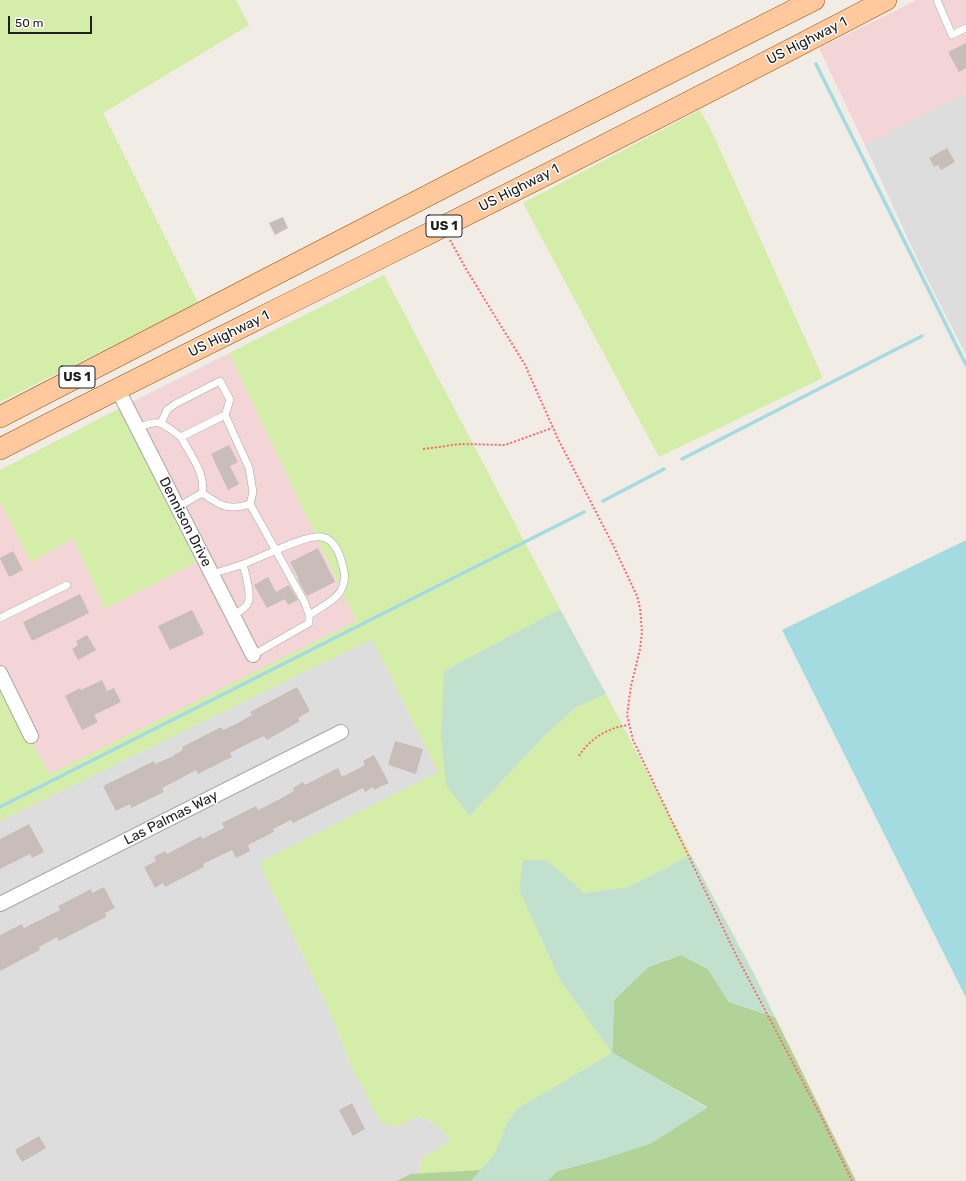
<!DOCTYPE html>
<style>
body{margin:0}
#map{position:relative;width:966px;height:1181px;overflow:hidden;background:#f1ece6;font-family:Rubik,sans-serif}
canvas{display:block}
.scale{position:absolute;left:8px;top:16px;width:84px;height:18px;box-sizing:border-box;border:2px solid #202020;border-top:0;padding-left:5px;font-size:12px;line-height:14px;white-space:nowrap;color:#202020;-webkit-text-stroke:3px #fff;paint-order:stroke}
</style>
<div id="map">
<canvas width="966" height="1181"></canvas>
<div class="scale">50 m</div>
</div>
<script>
const context = document.querySelector('canvas').getContext('2d');
context.lineJoin = 'round';
function paint(path, color) { context.fillStyle = color; context.fill(path, 'evenodd'); }
function strokePath(path, color, width, dash) { context.strokeStyle = color; context.lineWidth = width; context.lineCap = dash ? 'butt' : 'round'; context.setLineDash(dash || []); context.stroke(path); }
function write(font, color, halo, rows, align = 'center') {
  context.font = font + ' Rubik,sans-serif'; context.lineWidth = 3; context.setLineDash([]); context.textBaseline = 'middle'; context.strokeStyle = halo; context.fillStyle = color; for (const [text, x, y, turn = 0] of rows) {
    context.save(); context.translate(x, y); context.rotate((+turn || 0) * Math.PI / 180); context.textAlign = isNaN(turn) ? turn : align; if (halo) context.strokeText(text, 0, 0); context.fillText(text, 0, 0); context.restore();
  }
}
const residential = new Path2D(`
 M966,93V355L921,267L864,143L877,139Z
 M372,639L439,772L259,863L335,1023L349,1062L364,1089L397,1127L418,1116L437,1125L451,1141L422,1158L418,1174H410L397,1181H0V821Z`);
const commercial = new Path2D(`
 M917,0H966V93L877,139L864,143L819,48Z
 M229,353L356,621L50,775L0,689V502L31,563L122,407Z`);
const grass = new Path2D(`
 M0,0H236L249,25L103,113L198,303L0,402Z
 M700,110L713,134L823,378L659,457L523,203Z
 M384,275L560,609L444,671L470,816L544,736L577,707L606,694L691,855L628,887L583,893L547,860L519,890L560,980L612,1053L518,1108L508,1121L494,1155L481,1170L418,1174L422,1158L451,1141L437,1125L419,1116L397,1127L381,1123L349,1062L335,1023L259,863L438,772L372,639L0,821V689L50,774L356,621L229,353Z
 M122,407L199,561L105,609L73,538L31,563L0,502V470Z`);
const forest = new Path2D(`
 M681,955L708,969L729,1002L775,1017L856,1181H547L557,1171L606,1158L707,1107L612,1053L614,1000L648,967Z
 M481,1170L471,1181H397L410,1174Z`);
const wetland = new Path2D(`
 M560,609L606,694L577,707L544,736L470,816L446,785L441,736L444,671Z
 M691,855L753,972L775,1017L729,1002L708,969L681,955L648,967L614,1000L612,1052L707,1108L650,1144L606,1158L557,1171L547,1181H471L494,1155L508,1121L518,1108L612,1053L560,980L519,890L523,860H547L584,893L628,887Z`);
const water = new Path2D(`
 M966,540V998L782,630Z`);
const stream = new Path2D(`
 M816,64L966,365
 M682,459L922,336
 M603,501L664,469
 M0,807L584,512`);
const building = new Path2D(`
 M966,43V68L959,72L948,52Z
 M947,148L955,162L941,170L938,165L934,167L929,158Z
 M283,217L288,228L275,235L269,223Z
 M229,445L238,462L230,466L239,484L228,490L211,454Z
 M318,548L335,582L307,596L298,580L299,579L290,562Z
 M13,551L23,570L9,577L0,558Z
 M268,577L276,592L289,585L298,600L288,605L285,599L267,608L254,585Z
 M80,594L89,613L32,641L23,622Z
 M192,610L204,634L170,650L158,626Z
 M87,635L96,650L78,660L72,649L78,645L76,641Z
 M102,680L107,691L114,688L121,702L94,715L98,722L82,730L65,696L80,688L81,690Z
 M297,687L310,711L298,718L300,721L267,740L264,736L253,741L230,753L232,757L198,774L196,770L174,782L162,788L164,792L131,808L130,804L116,811L103,786L154,761L155,764L174,756V755L183,750L182,747L221,727L223,730L236,724L252,715L250,712Z
 M395,741L423,749L416,774L388,765Z
 M374,755L389,783L374,790L373,787L365,792L363,788L293,823L291,820L273,829L274,832L248,845L250,851L236,858L232,850L203,864L204,867L165,887L163,883L155,888L144,867L156,861L154,857L165,851L167,854L201,836L202,839L224,828L222,823L256,806L258,810L278,800L294,791L293,788L303,782L305,785L338,768L342,777L365,765L363,761Z
 M29,824L44,852L32,858L30,854L0,869V839Z
 M104,887L115,908L105,913L106,917L59,941L57,937L39,947L40,950L0,971V935L22,924L24,928L60,910L58,906L91,889L92,893Z
 M352,1103L365,1129L353,1136L339,1110Z
 M39,1136L46,1148L22,1162L15,1150Z`);
const path = new Path2D(`
 M450,240L466,269L525,365L558,439L611,541L637,596L640,608L642,632L640,649L631,686L627,715L633,740L736,955L822,1118L852,1181
 M423,449L461,444L505,445L552,428
 M579,756C589,739 609,727 629,725`);
const lane = new Path2D(`
 M937,0L952,35L966,28
 M161,423L167,410L175,404L220,381L230,400L225,415
 M138,428C161,418 162,423 181,437L225,415L249,468L253,492L250,504L305,603L309,615V623L253,655
 M202,493C221,506 227,511 250,504
 M178,507L202,493C206,474 190,454 181,437
 M212,574C221,571 232,568 241,565C259,559 305,534 322,537C337,540 341,559 344,571C348,596 327,603 309,615
 M233,616C238,612 245,609 248,603C252,594 245,573 243,564
 M0,618L67,585`);
const street = new Path2D(`
 M117,388L253,655
 M0,673L31,736
 M0,904L341,732`);
const primary = new Path2D(`
 M0,417L489,164L814,0
 M0,449C129,382 259,319 388,254C555,171 721,86 886,0`);
const shields = [
 [444,226,36],
 [77,377,36]
];
const shieldNames = [
 ["US 1",444,226],
 ["US 1",77,377]
];
const streetNames = [
 ["US Highway 1",807,41,-27],
 ["US Highway 1",519,188,-27],
 ["US Highway 1",229,334,-26],
 ["Dennison Drive",185,522,63],
 ["Las Palmas Way",171,818,-27]
];
paint(residential, '#dedddd');
paint(commercial, '#f3d4d7');
paint(grass, '#d4eea9');
paint(forest, '#b1d398');
paint(wetland, '#c2e0ce');
paint(water, '#a4dbe1');
strokePath(stream, '#a4dbe1', 3.5);
paint(building, '#c9bdb9');
strokePath(lane, '#a7a7a7', 8);
strokePath(street, '#a7a7a7', 16);
strokePath(primary, '#9c5500', 22);
strokePath(path, '#ff696d', 2, [2, 2]);
strokePath(lane, '#fff', 7);
strokePath(street, '#fff', 14);
strokePath(primary, '#ffc89d', 21);
for (const [x, y, w] of shields) { const box = new Path2D(); box.roundRect(x - w / 2, y - 11, w, 22, 3); context.fillStyle = '#fff'; context.fill(box); strokePath(box, '#202020', 1); }
write('bold 13px', '#202020', null, shieldNames);
write('14px', '#202020', '#fff', streetNames);
</script>
